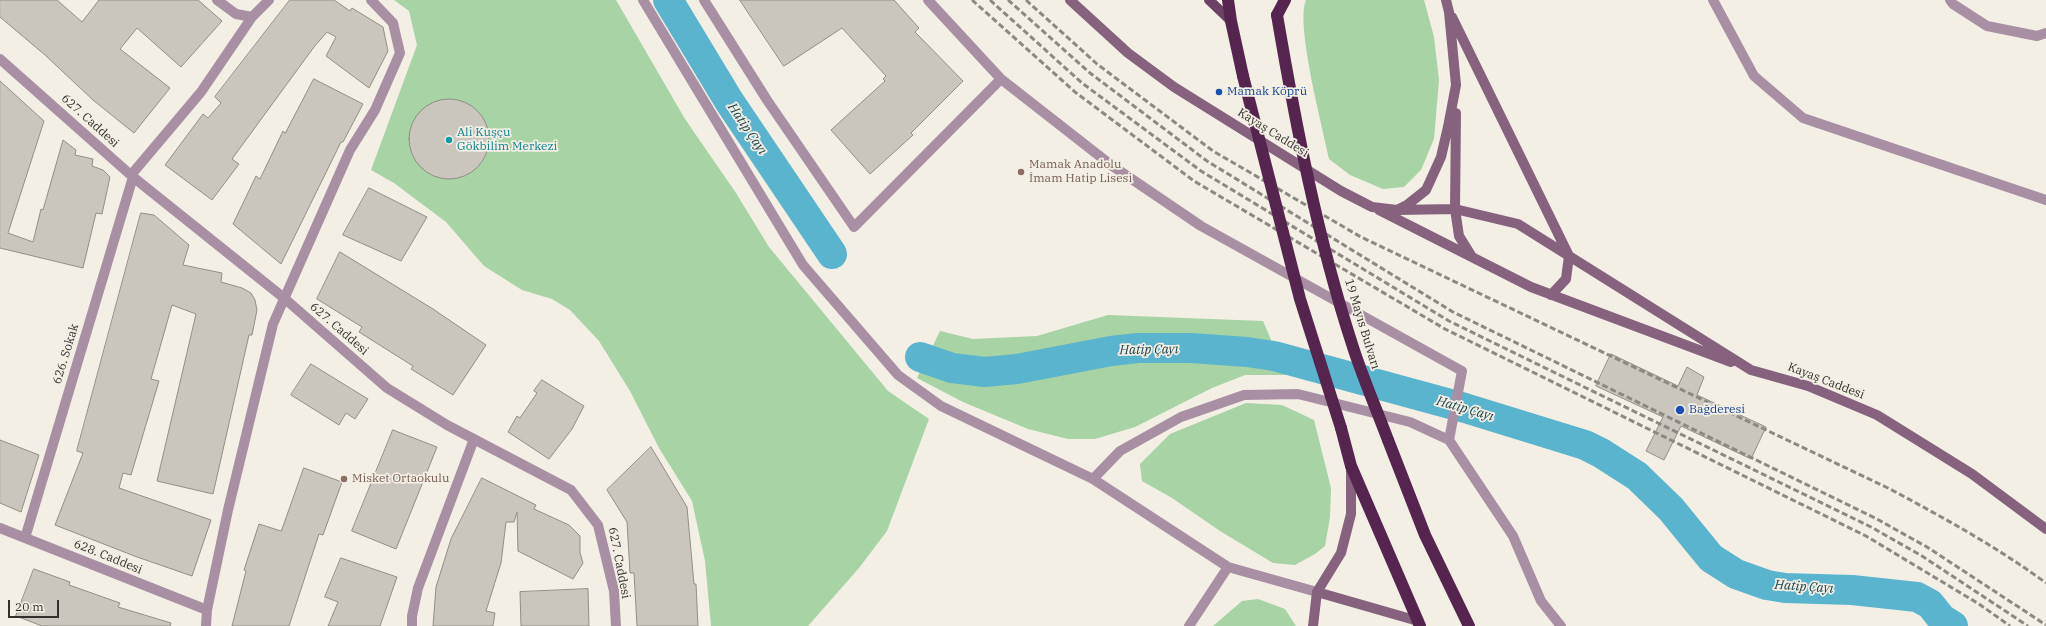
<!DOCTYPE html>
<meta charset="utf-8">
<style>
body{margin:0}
#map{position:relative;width:2046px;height:626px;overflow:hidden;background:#f3efe5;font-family:"IBM Plex Serif",serif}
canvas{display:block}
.scale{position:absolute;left:8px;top:600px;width:51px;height:18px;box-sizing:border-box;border:2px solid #32302c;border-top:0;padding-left:5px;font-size:12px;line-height:14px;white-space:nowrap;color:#32302c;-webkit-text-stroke:3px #f3efe5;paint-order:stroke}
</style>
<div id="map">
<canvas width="2046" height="626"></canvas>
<div class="scale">20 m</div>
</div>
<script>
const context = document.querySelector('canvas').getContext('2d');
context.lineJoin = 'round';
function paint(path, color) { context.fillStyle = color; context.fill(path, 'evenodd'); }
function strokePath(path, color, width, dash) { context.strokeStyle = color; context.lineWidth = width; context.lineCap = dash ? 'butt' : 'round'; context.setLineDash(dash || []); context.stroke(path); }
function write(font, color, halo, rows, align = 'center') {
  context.font = font + ' "IBM Plex Serif",serif'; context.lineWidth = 3.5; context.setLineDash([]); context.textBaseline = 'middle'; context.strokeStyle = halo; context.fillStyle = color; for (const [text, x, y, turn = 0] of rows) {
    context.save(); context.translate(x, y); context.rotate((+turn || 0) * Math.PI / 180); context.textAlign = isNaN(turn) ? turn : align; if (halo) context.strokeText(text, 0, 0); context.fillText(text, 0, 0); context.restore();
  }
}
const green = new Path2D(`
 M394,0H616L685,119L736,193L769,247L888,391L929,419L887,531L859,568L808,626H711L705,561L692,501L659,448L630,391L599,341L570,310L552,299L522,290L484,266L446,222L394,183L371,170L417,45L409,11Z
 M1306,0H1424L1434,37L1439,80L1434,139L1421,170L1404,187L1383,189L1350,175L1329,159C1323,128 1295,24 1306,0Z
 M1108,315L1263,321L1286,375H1245L1212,388L1135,427L1095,439H1068L1028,429L963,402L917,378L940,331L973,339L1037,336Z
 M1246,403L1282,405L1314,420L1331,488L1330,517L1325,546L1315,554L1295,565L1273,563L1220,531L1172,498L1142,481L1140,464L1170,434Z
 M1258,599L1285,609L1296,626H1213L1242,601Z`);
const river = new Path2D(`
 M668,0L729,101L832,254
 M920,357L952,368L985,372L1017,369L1111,351L1138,348H1191L1247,352L1274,356L1465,408L1585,445L1601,453L1637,476L1671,509L1711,558L1736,574L1767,585L1785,588L1852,590L1917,597L1930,604L1942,619L1953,626`);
const building = new Path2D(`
 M0,0H57L82,22L99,0H198L222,21L181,67L137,28L120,49L170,88L134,133L93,100L45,55L0,17Z
 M290,0H334L350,11L352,8L383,27L388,51L369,88L326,56L336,37L327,32L314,47L232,159L239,164L212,200L165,165L203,114L208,118L221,103L215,97Z
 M740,0H894L919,28L915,32L963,81L911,133L913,135L870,174L831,130L885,81L883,79L886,76L842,28L784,66Z
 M314,79L363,104L343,142H341L281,264L233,224L256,176L260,179L283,131L285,133Z
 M0,81L44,121L8,233L33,242L41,209L43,210L63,140L76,150L75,155L93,159L92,166L103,170L110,177L102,214L96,213L83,268L0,248Z
 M409 139a40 40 0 1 1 80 0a40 40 0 1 1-80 0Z
 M369,188L427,217L401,261L343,235Z
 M141,213L154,215L189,245L183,265L222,273L221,282L242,288L251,293L255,300L257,310L252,335H249L213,494L157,481L196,314L172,305L151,379L159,381L131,475L123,473L119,488L211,520L192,576L137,557L55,525L83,453L77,451Z
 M340,252L433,309L486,345L453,395L411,369L413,366L359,332L362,327L317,299Z
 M1611,354L1678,386L1687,367L1704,377L1697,395L1766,427L1751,459L1681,426L1664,460L1646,451L1663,417L1596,386Z
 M311,364L368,399L355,419L346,413L339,425L291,395Z
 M542,380L584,406L572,429L549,459L508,432L517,416L520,418L537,393L534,391Z
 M393,430L437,447L396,549L352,531Z
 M0,440L39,455L21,512L0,503Z
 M651,447L687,507L694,584H696L698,626H637L634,573H630L627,522L607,490Z
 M304,468L342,482L323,535L319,534L289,626H232L246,571L244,570L259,524L281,531Z
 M482,478L536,505L534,509L569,525L580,536V553L583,563L573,579L518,551L517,512L514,522H506L501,563L486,611L495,613L493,626H433L436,587L451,539Z
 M341,558L397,577L380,626H328L338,602L325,597Z
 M34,569L70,582L69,585L120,603L118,607L171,623L170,626H42L16,616Z
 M588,589L589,626H521L520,592Z`);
const street = new Path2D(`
 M217,0L236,14L252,17
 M643,0L803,265L898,375L941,406L1093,479L1228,567L1317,592
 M704,0L767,100L854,227L1001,79
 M928,0L1001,79L1111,165L1201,226L1462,371L1449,440L1513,536L1541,601L1561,626
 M1713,0L1754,76L1803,118L2046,200
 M1950,0L1953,4L1987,26L2037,36L2046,33
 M0,59L133,177L284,298L387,388L447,425L571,490L598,525L614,591L616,626
 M131,175L201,92L252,17L269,0
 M1093,479L1120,451L1181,417L1244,395L1298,394L1410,422L1449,440
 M0,528L207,610
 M25,538L133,177
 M206,626L207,610L228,510L273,324L350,150L375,110L400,53L393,23L371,0
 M412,626V616L418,588L474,439
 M1189,626L1228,567`);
const secondary = new Path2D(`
 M1070,0L1128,53L1174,87L1341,191L1372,207L1397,210L1407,205L1426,190L1441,157L1448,127L1456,85L1449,12L1446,0
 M1452,17L1569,256L1566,279L1551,295
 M1456,113L1455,209L1459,236L1472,257
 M1379,210L1531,287L1731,362
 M1397,210L1455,209L1518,224L1751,370L1808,386L1877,415L1972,474L2046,529
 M1317,592L1418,621
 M1313,626L1317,592L1341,553L1351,514V468`);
const primary = new Path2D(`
 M1209,0L1231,21`);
const highway = new Path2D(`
 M1228,0L1231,21L1243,76
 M1277,15L1285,0
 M1341,428L1351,466L1420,626
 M1388,440L1425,535L1469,626`);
const rail = new Path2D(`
 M972,0L1075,92L1194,181L1445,329L1866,536L1979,604L2010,626
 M990,0L1082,83L1201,171L1449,321L1871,527L1922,556L2028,626
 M1008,0L1090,73L1207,161L1453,312L1875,518L1927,547L2046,625
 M1026,0L1097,64L1213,151L1361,237L1890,489C1944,518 1997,547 2046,583`);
const highwayBridge = new Path2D(`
 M1277,15C1296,126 1317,236 1352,344C1362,376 1376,408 1388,440
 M1243,76L1300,299L1341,428`);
const markers = [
 [1219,92,4,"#1a4fb4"],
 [449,140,4,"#0f9aa8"],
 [1021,172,4,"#8d6e63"],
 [1680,410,5,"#1a4fb4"],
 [344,479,4,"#8d6e63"]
];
const transitNames = [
 ["Mamak Köprü",1227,92],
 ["Bağderesi",1689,410]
];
const streetNames = [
 ["627. Caddesi",90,121,42],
 ["Kayaş Caddesi",1273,133,32],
 ["19 Mayıs Bulvarı",1362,324,73],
 ["627. Caddesi",339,329,41],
 ["626. Sokak",66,354,-73],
 ["Kayaş Caddesi",1826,381,21],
 ["628. Caddesi",108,557,22],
 ["627. Caddesi",619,563,79]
];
const cultureNames = [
 ["Ali Kuşçu",457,133],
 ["Gökbilim Merkezi",457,147]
];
const educationNames = [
 ["Mamak Anadolu",1029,165],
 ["İmam Hatip Lisesi",1029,179],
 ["Misket Ortaokulu",352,479]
];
const waterNames = [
 ["Hatip Çayı",747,129,56],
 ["Hatip Çayı",1149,350,-1],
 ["Hatip Çayı",1465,409,16],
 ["Hatip Çayı",1804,587,4]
];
paint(green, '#a7d3a5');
strokePath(river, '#5bb4ce', 30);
paint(building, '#cac6bd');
strokePath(building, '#918e85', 1);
strokePath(street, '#a98fa4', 10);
strokePath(secondary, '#86627f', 10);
strokePath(primary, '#6c4165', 10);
strokePath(highway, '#56254f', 12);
strokePath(rail, '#8c8983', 3, [6, 3]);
strokePath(highwayBridge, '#56254f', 12);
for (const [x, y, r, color] of markers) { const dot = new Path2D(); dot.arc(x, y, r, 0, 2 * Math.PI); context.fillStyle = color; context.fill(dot); strokePath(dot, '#f3efe5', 1.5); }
write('12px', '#164399', '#f3efe5', transitNames, 'left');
write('12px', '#32302c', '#f3efe5', streetNames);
write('12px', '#0d838f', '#f3efe5', cultureNames, 'left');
write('12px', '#785e54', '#f3efe5', educationNames, 'left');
write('italic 13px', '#17404c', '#f3efe5', waterNames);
</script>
